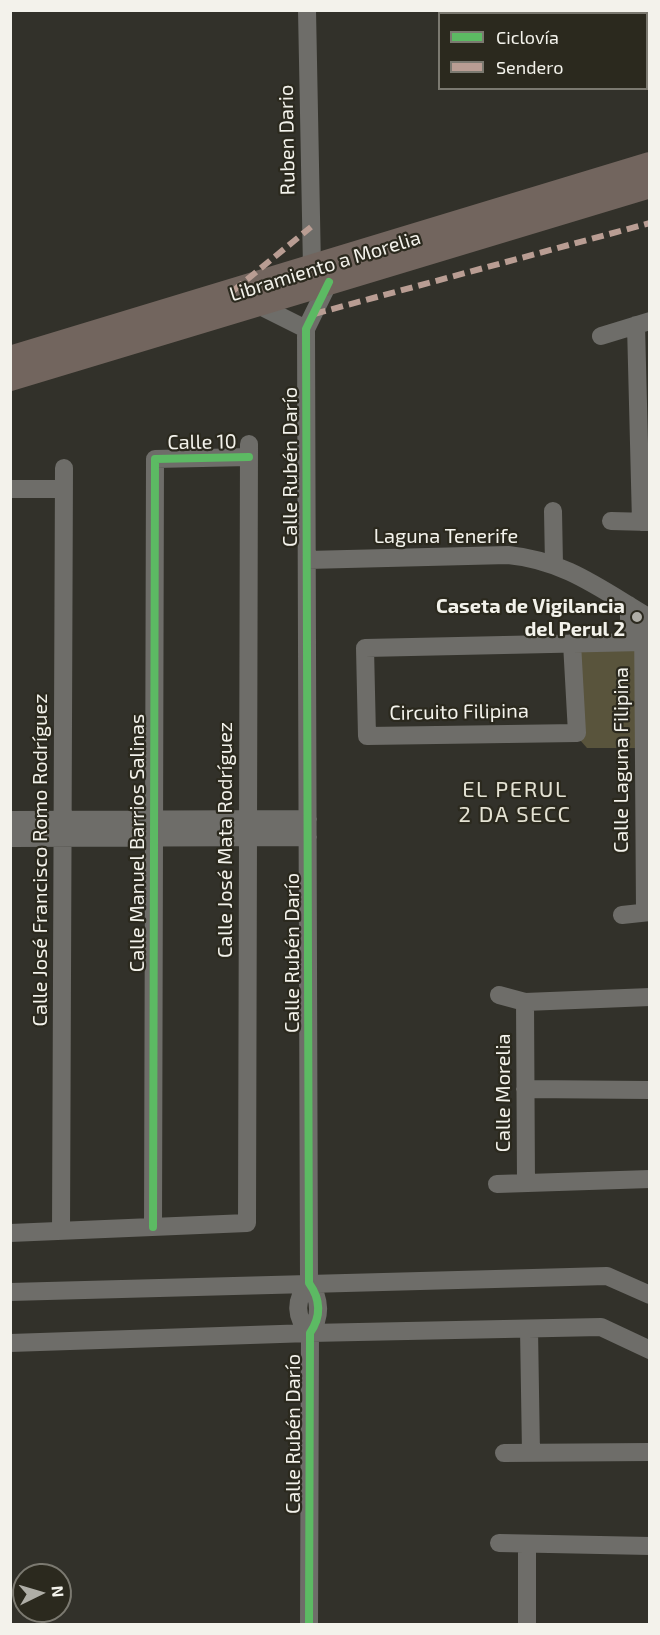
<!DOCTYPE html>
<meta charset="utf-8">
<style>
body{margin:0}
#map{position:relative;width:660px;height:1635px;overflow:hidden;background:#32312a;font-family:"Exo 2",sans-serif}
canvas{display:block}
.frame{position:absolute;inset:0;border:12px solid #f3f2eb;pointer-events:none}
.legend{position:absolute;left:438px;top:12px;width:210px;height:78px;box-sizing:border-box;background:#2b291e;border:2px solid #7b7970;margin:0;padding:8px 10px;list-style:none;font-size:18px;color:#f3f2eb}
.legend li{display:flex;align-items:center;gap:12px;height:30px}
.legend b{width:30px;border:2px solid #7b7970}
.north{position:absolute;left:12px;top:1563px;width:60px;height:60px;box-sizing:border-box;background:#2b291e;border:2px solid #7b7970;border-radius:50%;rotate:85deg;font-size:16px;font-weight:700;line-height:24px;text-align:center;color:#f3f2eb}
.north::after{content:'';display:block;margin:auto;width:21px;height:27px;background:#afaea7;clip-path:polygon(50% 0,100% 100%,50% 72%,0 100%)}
</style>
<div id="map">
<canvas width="660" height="1635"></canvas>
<div class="frame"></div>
<ul class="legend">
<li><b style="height:8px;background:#5cba63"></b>Ciclovía</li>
<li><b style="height:8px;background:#b99d93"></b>Sendero</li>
</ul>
<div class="north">N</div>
</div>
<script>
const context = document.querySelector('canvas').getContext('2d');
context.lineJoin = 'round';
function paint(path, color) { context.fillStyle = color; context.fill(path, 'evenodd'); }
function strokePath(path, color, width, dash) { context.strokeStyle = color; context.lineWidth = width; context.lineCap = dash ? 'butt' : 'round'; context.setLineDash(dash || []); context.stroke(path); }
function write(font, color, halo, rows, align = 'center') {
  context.font = font + ' "Exo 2",sans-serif'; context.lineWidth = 4.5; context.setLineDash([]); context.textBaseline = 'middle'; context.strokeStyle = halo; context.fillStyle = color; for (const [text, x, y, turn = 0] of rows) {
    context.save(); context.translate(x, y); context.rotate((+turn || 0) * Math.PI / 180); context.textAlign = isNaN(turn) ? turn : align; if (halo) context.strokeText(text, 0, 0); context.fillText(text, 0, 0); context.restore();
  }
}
const green = new Path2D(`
 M640,646V748H587L580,740L576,650Z`);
const minor = new Path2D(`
 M307,10L312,268
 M256,304L306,329
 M636,325L641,522
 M601,336L650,321
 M10,489H64
 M553,511L554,565
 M611,521L650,522
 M307,560L508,555C562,560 598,587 643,614
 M629,605V642
 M643,614L645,912
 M572,643L577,733L367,736L365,648L643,642
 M10,820L308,819
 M10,838L308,837
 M622,915L650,912
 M499,995L525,1002L650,997
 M525,1002L526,1183
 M525,1089L650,1090
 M497,1184L650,1179
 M153,1227L155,459L249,457
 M61,1231L64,468
 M10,1233L247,1223L249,444
 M309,1283C294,1300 295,1318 310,1333
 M10,1292L607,1276L650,1295
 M529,1329L531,1453
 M10,1343L310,1333L601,1327L650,1350
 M504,1453L650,1452
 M499,1543L650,1546
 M527,1544V1624
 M309,1624L310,1333C321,1317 321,1300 309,1283L306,329L329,282`);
const highway = new Path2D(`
 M10,359L650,165
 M10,378L650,185`);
const quiet = new Path2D(`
 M233,291L311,227
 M314,314L650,223`);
const cycleway = new Path2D(`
 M153,1227L155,459L249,457
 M309,1624L310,1333C321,1317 321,1300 309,1283L306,329L329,282`);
const markers = [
 [637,617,6,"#afaea7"]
];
const streetNames = [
 ["Ruben Dario",287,140,-91],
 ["Libramiento a Morelia",325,266,-17],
 ["Calle 10",202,442,-1],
 ["Calle Rubén Darío",290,467,-90],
 ["Laguna Tenerife",446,536],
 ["Circuito Filipina",459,712,-1],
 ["Calle Laguna Filipina",621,760,-90],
 ["Calle José Mata Rodríguez",225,840,-90],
 ["Calle Manuel Barrios Salinas",137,843,-90],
 ["Calle José Francisco Romo Rodríguez",40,860,-90],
 ["Calle Rubén Darío",292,953,-90],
 ["Calle Morelia",503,1093,-90],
 ["Calle Rubén Darío",293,1434,-90]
];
const poiNames = [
 ["Caseta de Vigilancia",625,606],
 ["del Perul 2",625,629]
];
const quarterNames = [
 ["EL PERUL",515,790],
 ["2 DA SECC",515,815]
];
paint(green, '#59543c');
strokePath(minor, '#6e6d69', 18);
strokePath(highway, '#72655e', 26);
strokePath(quiet, '#b99d93', 6, [12, 6]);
strokePath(cycleway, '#5cba63', 8);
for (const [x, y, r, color] of markers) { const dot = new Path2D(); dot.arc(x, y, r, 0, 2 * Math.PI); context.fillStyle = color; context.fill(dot); strokePath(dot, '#2b291e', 2); }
write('20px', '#f3f2eb', '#2b291e', streetNames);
write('bold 20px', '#f3f2eb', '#2b291e', poiNames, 'right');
context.letterSpacing = '1.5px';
write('22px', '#e4e2d3', '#2b291e', quarterNames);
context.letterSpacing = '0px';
</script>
